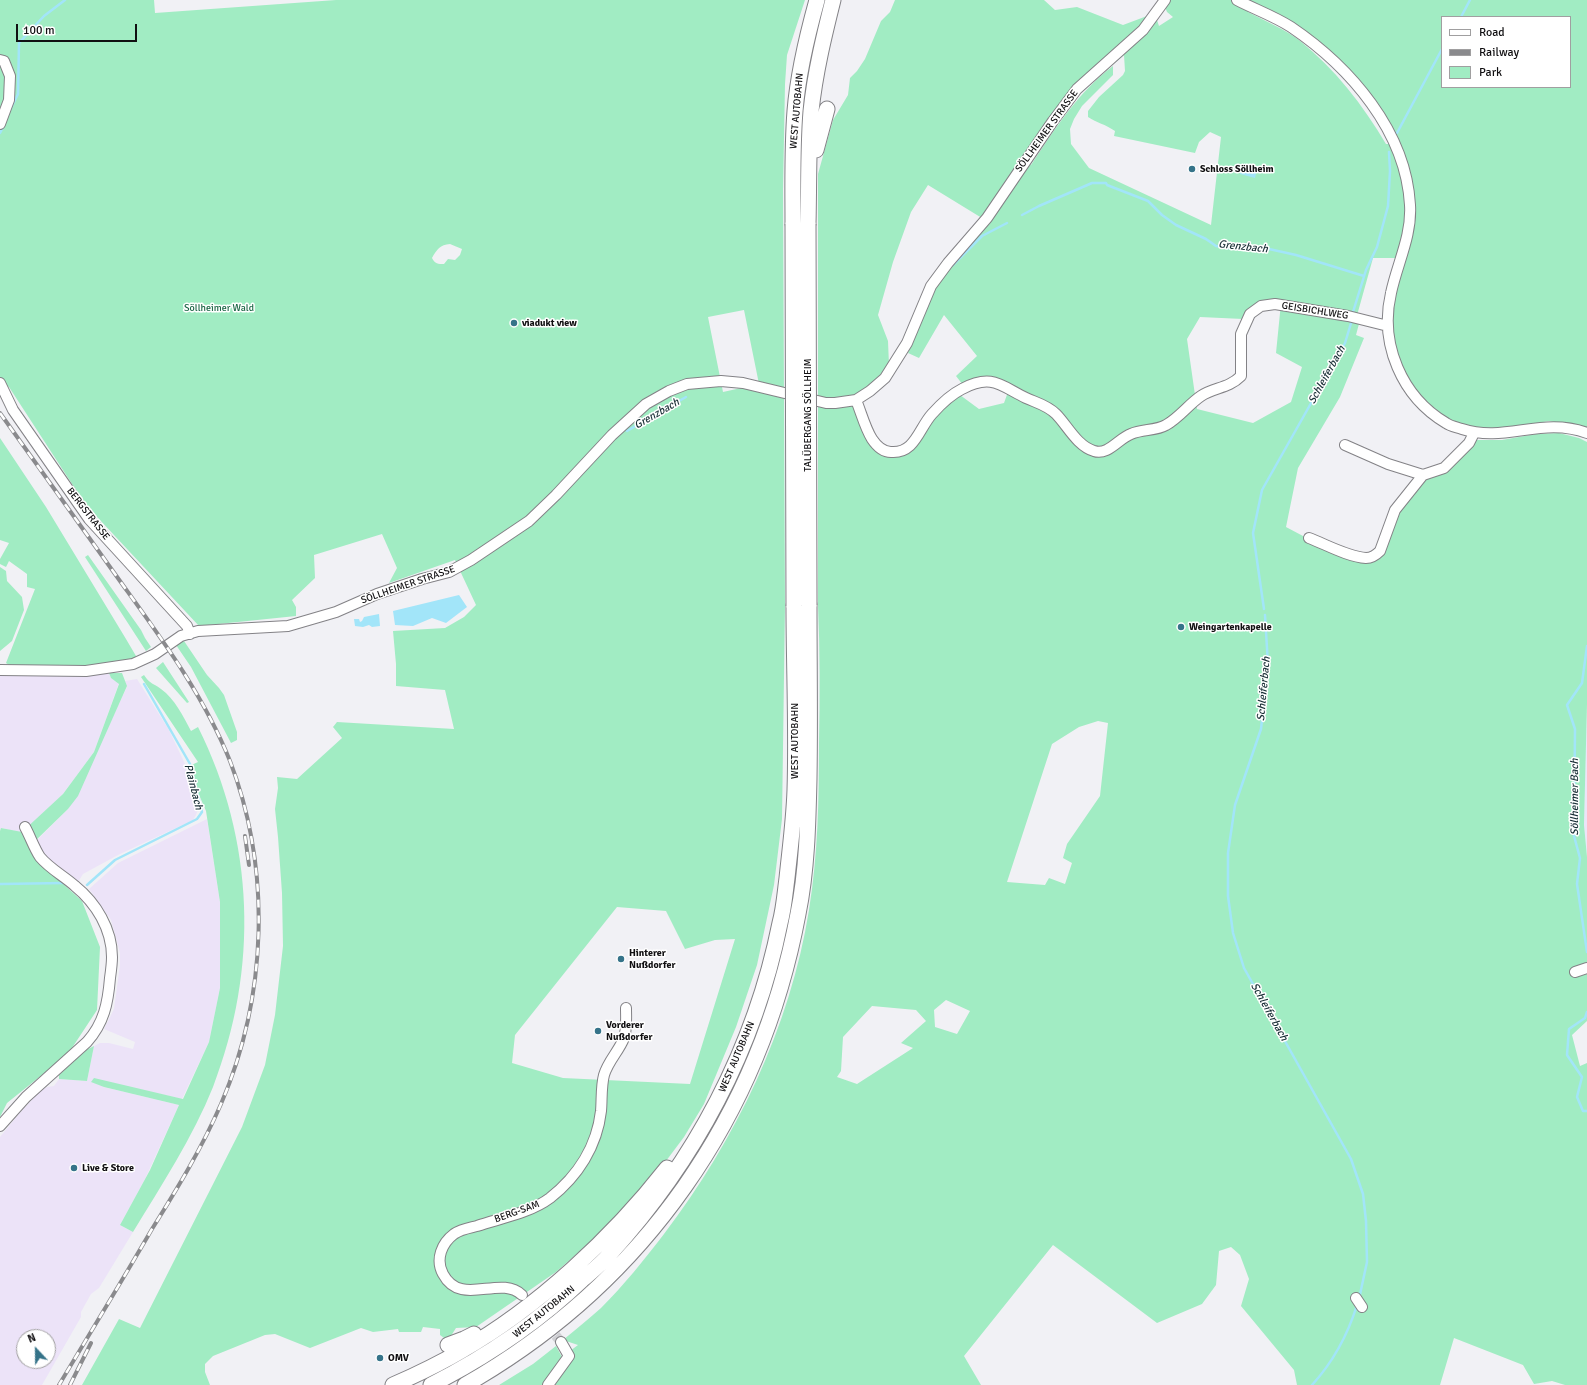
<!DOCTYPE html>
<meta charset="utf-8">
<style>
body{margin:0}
#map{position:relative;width:1587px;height:1385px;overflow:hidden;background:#f1f1f5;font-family:Signika,sans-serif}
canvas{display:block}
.legend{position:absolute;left:1441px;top:16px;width:130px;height:72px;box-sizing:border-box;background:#fff;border:1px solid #a09fa0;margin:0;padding:5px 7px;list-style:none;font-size:12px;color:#111012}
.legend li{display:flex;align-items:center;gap:8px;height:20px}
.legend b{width:20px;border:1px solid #a09fa0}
.north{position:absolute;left:16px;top:1329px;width:40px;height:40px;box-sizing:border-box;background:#fff;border:1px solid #a09fa0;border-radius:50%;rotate:338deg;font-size:11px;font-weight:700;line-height:16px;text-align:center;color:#111012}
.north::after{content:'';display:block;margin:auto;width:14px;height:18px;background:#357389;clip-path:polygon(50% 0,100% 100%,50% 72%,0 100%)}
.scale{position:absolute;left:16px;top:24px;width:121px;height:18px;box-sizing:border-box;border:2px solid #111012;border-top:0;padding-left:5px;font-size:12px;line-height:14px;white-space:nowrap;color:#111012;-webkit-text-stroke:3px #fff;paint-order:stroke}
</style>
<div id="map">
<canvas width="1587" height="1385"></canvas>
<ul class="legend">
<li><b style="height:5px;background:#fff"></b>Road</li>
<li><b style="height:5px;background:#8a8a8d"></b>Railway</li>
<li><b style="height:11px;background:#a1ecc3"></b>Park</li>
</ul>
<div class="north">N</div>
<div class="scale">100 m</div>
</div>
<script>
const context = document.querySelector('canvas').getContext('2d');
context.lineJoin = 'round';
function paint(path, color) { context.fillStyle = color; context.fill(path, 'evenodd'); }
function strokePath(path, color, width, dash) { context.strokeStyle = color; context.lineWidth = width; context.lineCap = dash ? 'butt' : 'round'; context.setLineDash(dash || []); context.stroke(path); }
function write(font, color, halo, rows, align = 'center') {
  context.font = font + ' Signika,sans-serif'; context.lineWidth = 3; context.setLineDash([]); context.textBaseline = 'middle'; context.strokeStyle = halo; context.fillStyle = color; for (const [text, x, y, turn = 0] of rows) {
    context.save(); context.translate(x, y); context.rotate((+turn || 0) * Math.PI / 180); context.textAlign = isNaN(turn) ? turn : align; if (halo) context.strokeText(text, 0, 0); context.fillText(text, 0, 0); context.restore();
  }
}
const commercial = new Path2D(`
 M109,673L111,678L119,683L94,752L63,794L33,823L22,833L2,828L0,831V675H76Z
 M137,679L169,730L186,766V770L198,809L196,815L193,820L118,855L83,874L78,882L48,859L35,842L68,809L127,687L125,681Z
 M1587,704V857L1584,825Z
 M207,819L220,902V988L209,1042L182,1099L94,1079L104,1087L179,1105L145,1179L120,1225L133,1232L99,1288L91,1294L81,1312V1317L42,1385H0V1137L18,1115L40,1091L47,1087L54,1086L59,1079L87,1081L94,1046L100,1043H109L133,1049L135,1042L104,1029L114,1009L120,965V953L111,920L89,889L118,863ZM24,1337H48V1361H24Z`);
const green = new Path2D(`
 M0,0H154L155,13L336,0H805L787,55L785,84L783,190L785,606L782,819L774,885L757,965L736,1027L704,1104L684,1137L654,1177L595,1238L556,1272L476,1327L456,1328L449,1339L444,1338L440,1335V1329L423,1327L421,1332H399L398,1329L373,1332L361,1328L310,1348L275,1334L265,1335L213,1356L205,1364V1372L210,1385H82L119,1319L140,1328L242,1127L265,1065L275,1015L283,946L282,893L278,837L275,809L278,788L277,777L297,779L342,738L333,727L337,722L454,729L445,690L396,686V664L393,631L445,628L464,617L476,605L455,560L389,583L397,568L382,534L314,555L315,578L292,600L296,607V616L199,626L85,504L9,387L0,382ZM450,244L462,249L460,255L455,260L448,259L444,264C438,264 435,264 432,258C437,249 440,245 450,244ZM744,310L759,384L723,392L708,317ZM617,907L666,911L685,949L715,940L735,939L690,1084L563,1078L512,1063L515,1035Z
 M895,0H1044L1055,10L1077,7L1123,25L1147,16L1157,20L1159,26L1173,17L1167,12L1165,7L1170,0H1587V428L1549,421L1513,427L1489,429L1469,426L1450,420L1424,401L1405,374L1398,357L1393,334L1392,313L1394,294L1415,215L1413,190L1408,165L1402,150L1364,88L1282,17L1253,2L1248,12C1263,20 1286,30 1299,40C1335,69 1363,105 1386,144H1391C1403,173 1408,204 1403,235C1401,243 1401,251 1395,258H1373L1356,319L1360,320L1356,335L1364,338L1340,397L1298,468L1286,527L1303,536L1311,541L1376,558L1393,520L1425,477L1476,440H1502L1536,434L1559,433L1579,438L1587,442V704L1584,825L1587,857V1021L1572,1035L1580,1066L1587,1063V1385H1565L1552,1381L1534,1384L1523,1365L1454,1338L1440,1385H1297L1294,1370L1241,1306L1249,1279L1240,1255L1231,1247L1219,1251L1216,1285L1202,1304L1157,1323L1053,1245L964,1356L981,1385H499L533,1364L556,1346L562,1357L578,1345L563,1340C576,1329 589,1319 601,1308C624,1285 644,1260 664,1234C736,1139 790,1028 809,910C818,855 819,799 819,743C820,697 820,651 818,605V174L833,120L848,95L850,78L857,71L865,59L881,21L890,12ZM1442,17H1570V87H1442ZM1124,55L1125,71L1123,75L1099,97L1088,111V117C1097,123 1105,124 1115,131L1114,136L1195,153L1199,142L1210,132L1221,137L1211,225L1089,168L1071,144L1070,129L1074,119L1082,106L1113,75V66C1078,92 1055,129 1031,165H1030L1064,112L1078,94ZM928,185L990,223L938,281L930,295L908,353L919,358L944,315L977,356L956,376L963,385L1003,383L1008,392L1004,403L979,409L960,395L932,416L899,456L869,439L852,396C868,390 878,377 889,365L888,341L878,315L893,262L911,212ZM1262,301L1281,303L1276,353L1302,367L1291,402L1253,423L1197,409L1187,339L1200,317L1243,319L1247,310ZM1098,721L1108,723L1100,796L1067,844L1063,858L1072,863L1065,884L1049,878L1045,885L1007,882L1052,744L1079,727ZM946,1000L970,1011L957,1034L935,1027L934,1010ZM872,1006L916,1010L926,1021L901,1043L913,1048L857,1084L837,1077L841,1071L843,1037Z
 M0,438L46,507L126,639L136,656L135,659L87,667H12L6,663L35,589L27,587V574L9,561L6,567L0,564V559L9,543L0,540Z
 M88,555L141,630L145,638L151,647L146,651L85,557Z
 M0,567L6,571L7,581L22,597L24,610L12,641L0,651Z
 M184,641L207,675L219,688L224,695L237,732V740L231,743L191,667L176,645Z
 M163,662L189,702L187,703L156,668Z
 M109,673H122L127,686L78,796L68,809L30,846L50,872L82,901L100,947L97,1010L68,1054L7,1103L0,1117V831L1,828L22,832L63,794L94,752L119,684L111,678Z
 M144,675C151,685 152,682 161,689C175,699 183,716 191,731L198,727C255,841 259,969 213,1087C193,1137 161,1186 133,1232L120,1225L150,1170L179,1105L104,1087L91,1082L94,1078L183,1099L209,1042L220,988V902L206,811L187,767L198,762L141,677Z
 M94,1046L87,1081L59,1079V1075L86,1050Z`);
const water = new Path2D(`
 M1242,167L1257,170L1255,178L1240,174Z
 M459,595L467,607L446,623L432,618L413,626L395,625L393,611Z
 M379,614L380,626L372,627L369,625L363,627L355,626L354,619H359L360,622L362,621L364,617Z`);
const stream = new Path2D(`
 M1461,17L1470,0
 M10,110L18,94L19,43L44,16L65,0
 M0,133L4,125
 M1397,133L1442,49
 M1022,215L1039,206L1092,183H1106L1107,185L1148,201L1162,215L1176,225L1206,239L1216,246L1227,248L1269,249L1296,255L1364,276
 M953,265L982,236L1007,223
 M1353,312L1366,270L1377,247L1388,206L1390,171L1389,152
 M627,431L686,397
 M1264,609L1253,533L1262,490L1345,343L1352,320
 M1265,615L1268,665L1261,729L1235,805L1228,853V896L1233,933L1244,968L1351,1159L1363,1194L1366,1221L1367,1262L1359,1299
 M1587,646L1582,683L1567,705L1575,729L1574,836L1580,858L1577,884L1587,952
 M0,884L65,883
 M87,885L115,860L197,819L202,812L190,764L144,684
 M1587,1012L1585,1018L1569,1029L1567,1055L1582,1077L1577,1097L1583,1111H1587
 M1312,1385C1333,1362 1348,1334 1357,1305`);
const minorTunnel = new Path2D(`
 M546,1324L561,1342`);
const minor = new Path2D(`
 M1237,0C1254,9 1274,16 1291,27C1350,67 1406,131 1410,205C1412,236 1397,264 1391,293C1379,344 1402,397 1446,423C1450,426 1456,427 1462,429C1506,443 1542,416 1587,433
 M0,60L4,61L10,76L9,100L0,124
 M0,383L13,410L89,519L187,626L190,634
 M856,400C861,412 865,428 872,439C876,445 883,452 891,452C915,454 919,428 932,414C940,405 952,394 962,389C992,373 1001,386 1026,398C1037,403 1047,405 1056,414C1067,425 1077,446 1094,451C1108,456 1119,438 1131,434C1142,429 1156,431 1166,425C1179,418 1189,404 1201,396C1214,387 1228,389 1241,376V334L1250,314L1261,306L1275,304L1348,316L1388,326
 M1345,445L1388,464L1423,475
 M1309,538C1325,544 1348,557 1366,558C1372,558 1376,555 1380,551L1395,510L1423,475L1444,468L1469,443L1474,433
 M0,670L86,671L133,664L155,654L181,636L198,631L288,626L336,612L377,594L422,579L449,572L471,560L529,521L556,495L612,435L646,404L669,391L687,384L721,381L743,383L826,403H835L856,400L870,391L885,378L907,343L931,286L948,263L987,218L1053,121L1077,89L1143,30L1165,0
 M1575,972L1587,968
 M0,1126L26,1097L87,1042C104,1023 108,1003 110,978C111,971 112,964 112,957C112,929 96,903 75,886C64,876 50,869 40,857C34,848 30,836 25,827
 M522,1295C500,1274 461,1308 443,1274C435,1259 442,1243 454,1234C461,1229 469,1228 477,1226C501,1218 530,1213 550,1198C578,1176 597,1146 601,1111C602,1100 601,1086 604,1075C608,1061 619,1051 624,1038C627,1029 626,1017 626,1008
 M1356,1298L1362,1307
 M548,1385L569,1356L561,1342`);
const highway = new Path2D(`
 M816,150L827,109
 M793,224C793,186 792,149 795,111C798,73 807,36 817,0
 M808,224C809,186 808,148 811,111C815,73 824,36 833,0
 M448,1345L464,1339L474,1334
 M393,1385C416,1375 439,1364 461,1351C537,1308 613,1237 667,1168
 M431,1385C486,1357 537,1323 582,1280C591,1272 601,1264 609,1255C695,1161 755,1048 780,923C784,908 785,893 787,878C790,849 794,820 795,790C797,729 794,667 794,606
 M465,1385C644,1283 760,1116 798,914C807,870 808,824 809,778C810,721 809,663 809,605`);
const rail = new Path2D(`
 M0,413C41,471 83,529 125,588C164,642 205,698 230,761C272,871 267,997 221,1104C202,1148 177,1189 152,1229C122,1281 90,1333 59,1385
 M245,836L249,865
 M70,1385L91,1343`);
const highwayBridge = new Path2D(`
 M793,224L794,606
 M808,224L809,605`);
const markers = [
 [1192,169,4,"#357389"],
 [514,323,4,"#357389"],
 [1181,627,4,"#357389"],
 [621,959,4,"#357389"],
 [598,1031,4,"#357389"],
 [74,1168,4,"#357389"],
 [380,1358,4,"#357389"]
];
const streetNames = [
 ["WEST AUTOBAHN",797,111,-85],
 ["SÖLLHEIMER STRASSE",1047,131,-54],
 ["GEISBICHLWEG",1315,311,9],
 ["TALÜBERGANG SÖLLHEIM",808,415,-90],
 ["BERGSTRASSE",88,514,52],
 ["SÖLLHEIMER STRASSE",408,585,-19],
 ["WEST AUTOBAHN",795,741,-90],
 ["WEST AUTOBAHN",737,1057,-67],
 ["BERG-SAM",517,1212,-20],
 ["WEST AUTOBAHN",544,1312,-39]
];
const poiNames = [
 ["Schloss Söllheim",1200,169],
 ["viadukt view",522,323],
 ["Weingartenkapelle",1189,627],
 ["Hinterer",629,953],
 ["Nußdorfer",629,965],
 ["Vorderer",606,1025],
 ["Nußdorfer",606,1037],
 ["Live & Store",82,1168],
 ["OMV",388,1358]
];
const parkNames = [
 ["Söllheimer Wald",219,308]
];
const waterNames = [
 ["Grenzbach",1243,247,6],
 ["Schleiferbach",1327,375,-61],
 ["Grenzbach",657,414,-30],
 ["Schleiferbach",1264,689,-85],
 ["Plainbach",193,787,76],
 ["Söllheimer Bach",1575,797,-90],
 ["Schleiferbach",1269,1012,61]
];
paint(commercial, '#ece3f8');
paint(green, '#a1ecc3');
paint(water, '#a2e5f9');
strokePath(stream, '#a2e5f9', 2.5);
strokePath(minorTunnel, '#cfcfd3', 10, [10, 5]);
strokePath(minor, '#838286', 12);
strokePath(highway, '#838286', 17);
strokePath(minor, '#fff', 10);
strokePath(highway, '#fff', 15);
strokePath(rail, '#8a8a8d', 4);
strokePath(rail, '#fff', 2.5, [8]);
strokePath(highwayBridge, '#838286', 17, []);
strokePath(highwayBridge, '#fff', 15);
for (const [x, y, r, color] of markers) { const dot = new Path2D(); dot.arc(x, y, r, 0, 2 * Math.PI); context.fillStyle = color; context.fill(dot); strokePath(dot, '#fff', 1.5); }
write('10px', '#111012', '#fff', streetNames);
write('bold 10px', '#111012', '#fff', poiNames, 'left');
write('10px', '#1a6544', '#fff', parkNames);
write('italic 11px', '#182e35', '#fff', waterNames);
</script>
